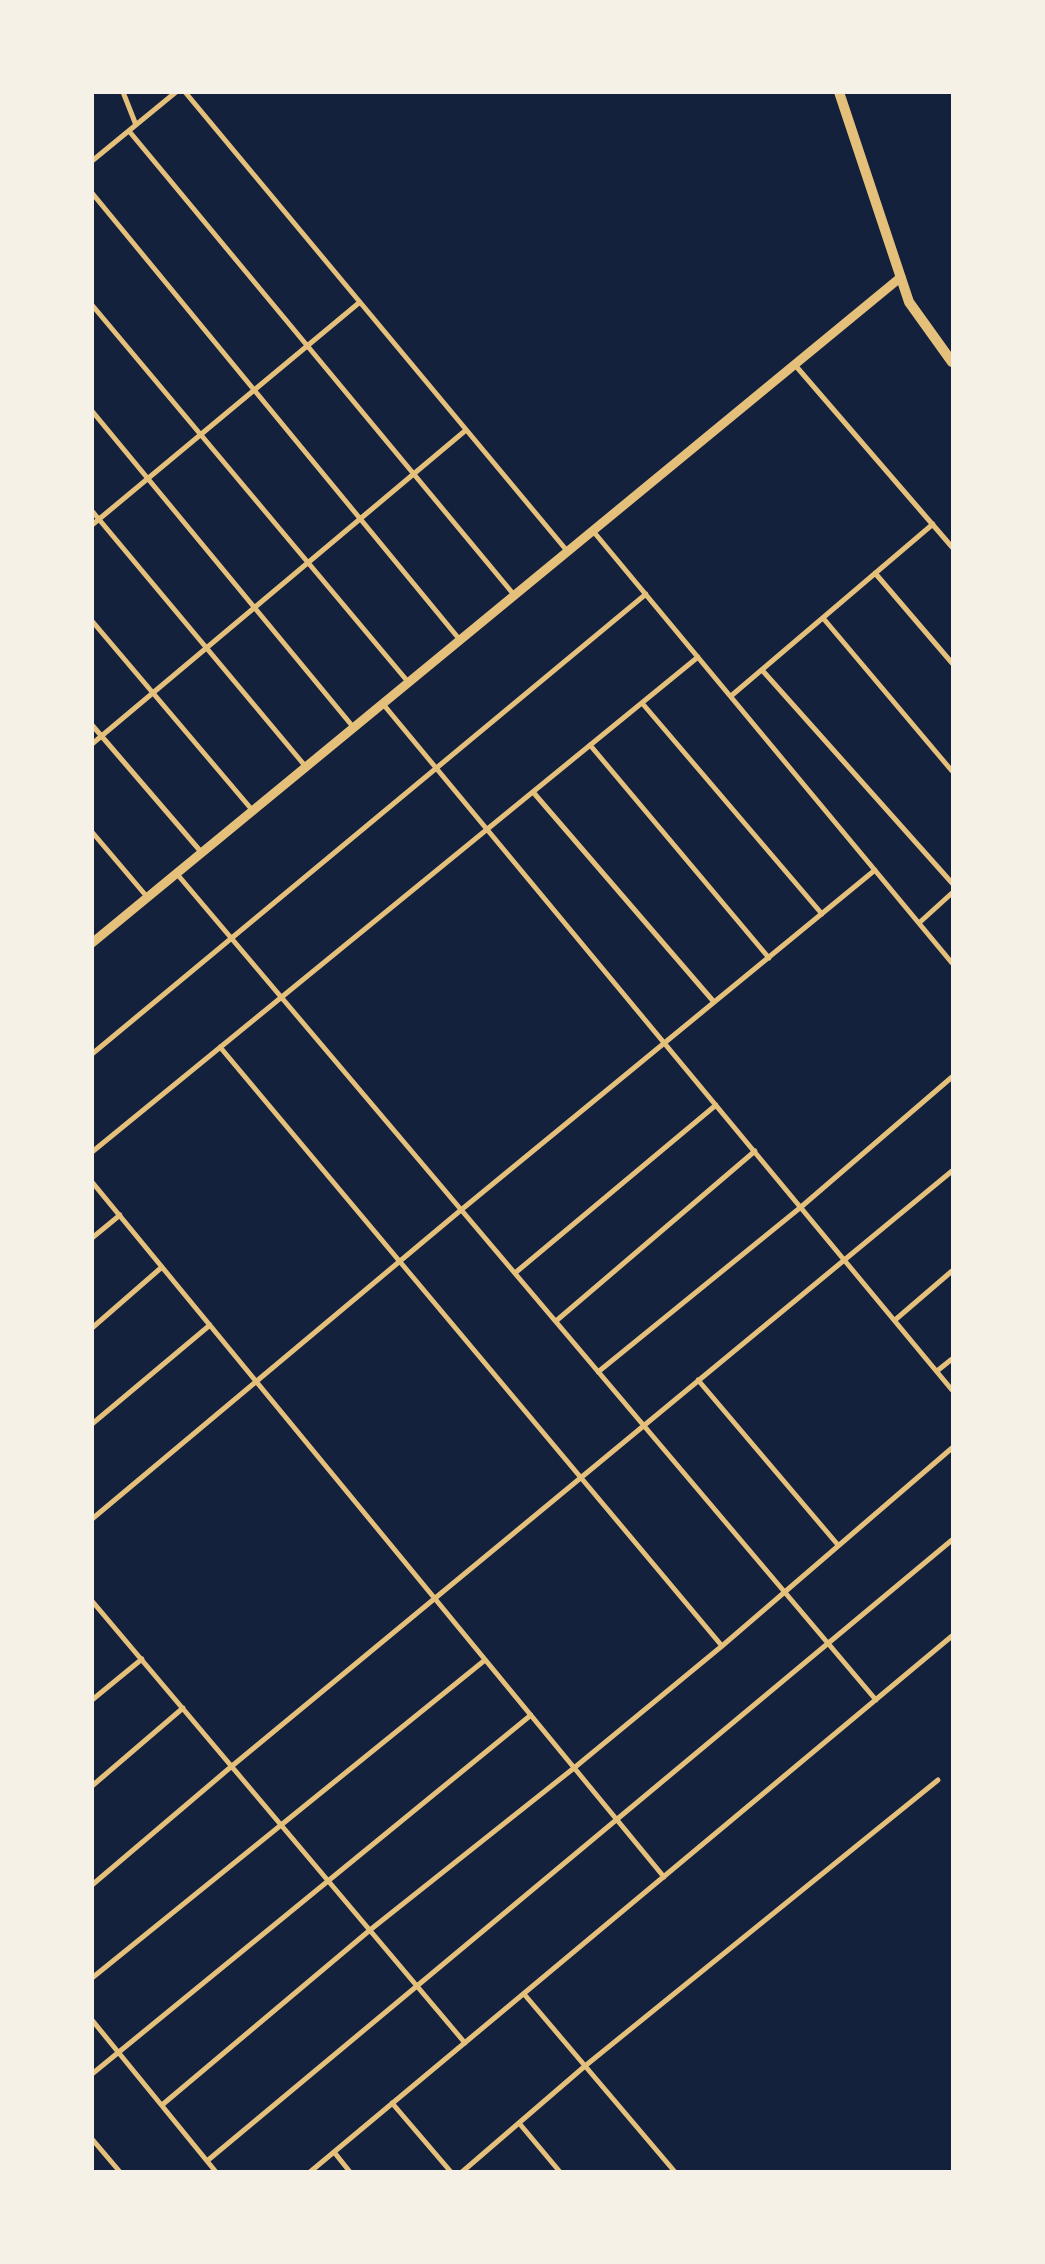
<!DOCTYPE html>
<style>
body{margin:0}
#map{position:relative;width:1045px;height:2264px;overflow:hidden;background:#14213d;font-family:"PT Sans",sans-serif}
canvas{display:block}
.frame{position:absolute;inset:0;border:94px solid #f6f1e7;pointer-events:none}
</style>
<div id="map">
<canvas width="1045" height="2264"></canvas>
<div class="frame"></div>
</div>
<script>
const context = document.querySelector('canvas').getContext('2d');
context.lineJoin = 'round';
function strokePath(path, color, width, dash) { context.strokeStyle = color; context.lineWidth = width; context.lineCap = dash ? 'butt' : 'round'; context.setLineDash(dash || []); context.stroke(path); }
const minor = new Path2D(`
 M123,92L136,125
 M185,92L568,552
 M129,131L515,596
 M92,161L176,92
 M92,193L460,640
 M92,305L409,683
 M795,365L952,547
 M92,411L354,728
 M92,511L306,767
 M92,525L360,302
 M593,531L952,963
 M875,573L952,663
 M823,618L952,771
 M92,621L253,811
 M762,670L952,883
 M731,696L933,524
 M642,703L822,914
 M383,704L952,1390
 M92,725L202,853
 M92,744L466,430
 M590,745L769,958
 M533,792L714,1002
 M92,832L148,898
 M177,874L876,1700
 M919,923L952,893
 M220,1047L722,1646
 M92,1054L646,594
 M92,1152L698,657
 M92,1182L664,1877
 M92,1238L120,1215
 M515,1273L716,1105
 M895,1320L952,1271
 M556,1321L755,1151
 M92,1328L162,1267
 M937,1371L952,1359
 M598,1372L801,1207L952,1077
 M698,1380L838,1545
 M92,1424L210,1325
 M92,1519L461,1210L875,870
 M92,1601L465,2043
 M92,1700L142,1659
 M92,1786L183,1708
 M92,1885L232,1766L952,1171
 M92,1978L485,1660
 M524,1994L675,2172
 M92,2020L216,2172
 M92,2074L531,1715
 M392,2103L451,2172
 M162,2105L370,1930L574,1768L722,1646L952,1448
 M519,2123L560,2172
 M92,2139L120,2172
 M334,2152L350,2172
 M207,2161L952,1540
 M310,2172L952,1636
 M462,2172L585,2066L938,1780`);
const tertiary = new Path2D(`
 M92,943L901,277`);
const secondary = new Path2D(`
 M839,92L909,302L952,362`);
strokePath(minor, '#e5c07b', 5);
strokePath(tertiary, '#e5c07b', 9);
strokePath(secondary, '#e5c07b', 10);
</script>
